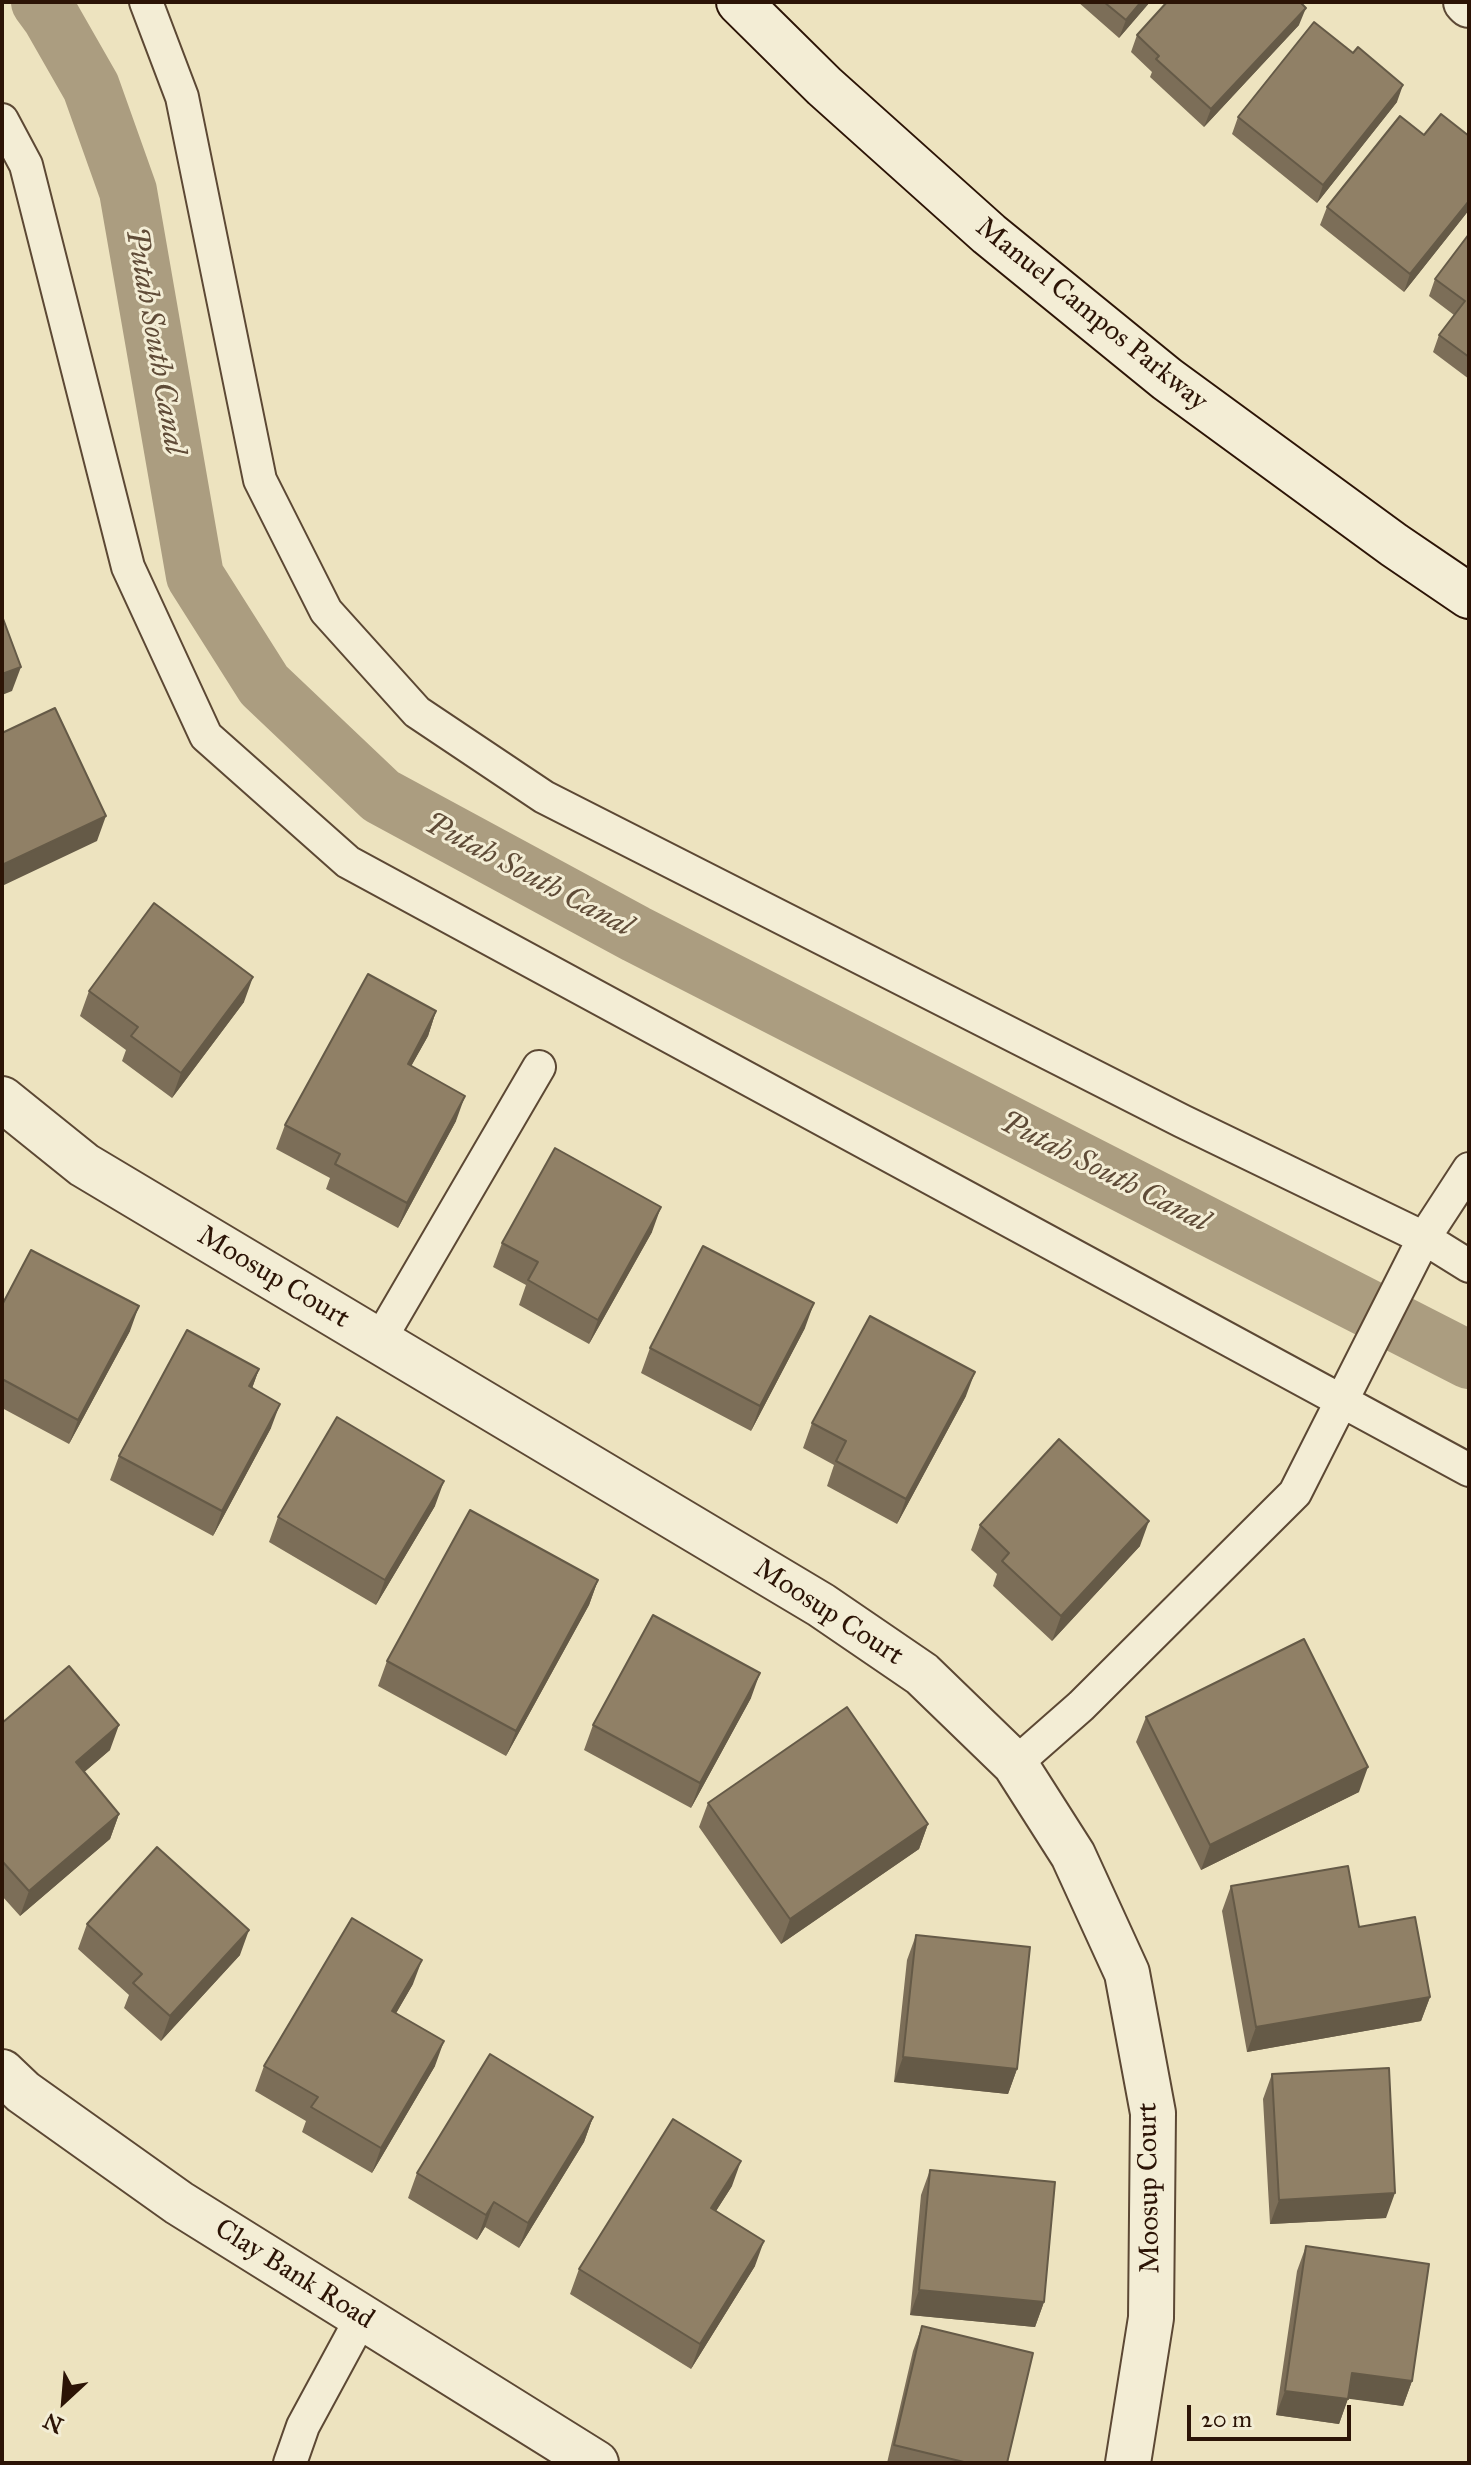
<!DOCTYPE html>
<style>
body{margin:0}
#map{position:relative;width:1471px;height:2465px;overflow:hidden;background:#ede3bf;font-family:"IM FELL Great Primer",serif}
canvas{display:block}
.frame{position:absolute;inset:0;border:4px solid #2c1406;pointer-events:none}
.north{position:absolute;left:24px;top:2361px;width:80px;height:80px;-webkit-text-stroke:6px #f3edd5;paint-order:stroke;rotate:206deg;font-size:22px;font-weight:700;line-height:32px;text-align:center;color:#2c1406}
.north::after{content:'';display:block;margin:auto;width:28px;height:36px;background:#2c1406;clip-path:polygon(50% 0,100% 100%,50% 72%,0 100%)}
.scale{position:absolute;left:1187px;top:2405px;width:164px;height:36px;box-sizing:border-box;border:4px solid #2c1406;border-top:0;padding-left:10px;font-size:24px;line-height:28px;white-space:nowrap;color:#2c1406;-webkit-text-stroke:6px #f3edd5;paint-order:stroke}
</style>
<div id="map">
<canvas width="1471" height="2465"></canvas>
<div class="frame"></div>
<div class="north">N</div>
<div class="scale">20 m</div>
</div>
<script>
const context = document.querySelector('canvas').getContext('2d');
context.lineJoin = 'round';
function strokePath(path, color, width, dash) { context.strokeStyle = color; context.lineWidth = width; context.lineCap = dash ? 'butt' : 'round'; context.setLineDash(dash || []); context.stroke(path); }
function paint(path, color) { context.fillStyle = color; context.fill(path, 'evenodd'); }
function write(font, color, halo, rows, align = 'center') {
  context.font = font + ' "IM FELL Great Primer",serif'; context.lineWidth = 6; context.setLineDash([]); context.textBaseline = 'middle'; context.strokeStyle = halo; context.fillStyle = color; for (const [text, x, y, turn = 0] of rows) {
    context.save(); context.translate(x, y); context.rotate((+turn || 0) * Math.PI / 180); context.textAlign = isNaN(turn) ? turn : align; if (halo) context.strokeText(text, 0, 0); context.fillText(text, 0, 0); context.restore();
  }
}
const canal = new Path2D(`
 M40,2L51,17L91,87L128,191L195,576L264,685L381,796L636,934L1469,1360`);
const service = new Path2D(`
 M146,2L182,97L260,480L326,611L417,712L544,797L1182,1121L1424,1238L1469,1266
 M2,120L26,165L128,567L206,736L348,862L1469,1470
 M379,1341L539,1067
 M1015,1764L1081,1706L1295,1493L1424,1238L1469,1169
 M290,2463L303,2426L362,2317`);
const minor = new Path2D(`
 M1466,2L1469,5
 M2,1099L84,1165L821,1605L922,1674L1015,1764L1073,1855L1127,1973L1153,2113L1151,2318L1128,2463
 M2,2072L23,2092L179,2203L596,2463`);
const secondary = new Path2D(`
 M739,2L824,86L989,234L1167,379L1394,545L1469,596`);
const wall = new Path2D(`
 M1078,2H1150L1119,38Z
 M1299,25L1204,127L1150,77L1152,72L1131,52L1137,35Z
 M1397,102L1317,203L1232,134L1238,117Z
 M1424,135L1469,136V210L1404,292L1320,225L1327,207Z
 M1469,234V379L1433,352L1439,335L1454,315L1429,296L1435,279Z
 M89,991L244,1002L172,1098L122,1061L126,1050L80,1016Z
 M436,1011L428,1036L411,1066L456,1121L398,1228L326,1189L330,1178L276,1149L285,1125Z
 M652,1232L589,1344L519,1305L526,1285L493,1267L502,1243Z
 M2,1305L130,1331L69,1444L2,1408Z
 M805,1328L751,1431L641,1373L650,1348Z
 M259,1369L252,1388L271,1428L213,1536L110,1480L119,1456Z
 M966,1396L897,1524L827,1486L834,1465L803,1448L812,1423Z
 M435,1506L376,1605L269,1542L278,1517Z
 M980,1525L1140,1546L1052,1641L993,1586L997,1574L971,1550Z
 M598,1580L589,1605L506,1756L378,1686L387,1661Z
 M751,1698L691,1808L584,1750L593,1725Z
 M1146,1717L1359,1792L1201,1870L1136,1742Z
 M2,1723L110,1750L84,1772L119,1814L110,1839L20,1916L2,1896Z
 M708,1803L928,1824L919,1849L781,1944L699,1827Z
 M1231,1886L1359,1927L1430,1997L1421,2021L1247,2052L1222,1911Z
 M87,1924L240,1955L161,2041L124,2008L129,1995L78,1949Z
 M916,1935L1017,2069L1008,2094L894,2082L907,1960Z
 M413,1984L396,2013L435,2066L372,2173L302,2132L306,2121L255,2091L264,2066Z
 M1272,2074L1386,2218L1270,2224L1263,2099Z
 M593,2117L584,2142L519,2248L485,2227L477,2240L408,2198L417,2173Z
 M930,2170L1044,2302L1035,2327L910,2315L921,2195Z
 M732,2186L716,2211L755,2266L691,2369L570,2294L579,2269Z
 M1306,2246L1412,2381L1403,2406L1348,2398L1339,2424L1276,2415L1297,2271Z
 M922,2326L1007,2463H887L913,2351Z`);
const shadedWall = new Path2D(`
 M1141,2H1150L1119,38L1126,20Z
 M1306,8L1299,25L1204,127L1211,109Z
 M1403,85L1397,102L1317,203L1323,185Z
 M1469,201V210L1404,292L1410,274Z
 M21,667L12,691L2,695V674Z
 M106,816L97,841L2,886V865Z
 M253,977L244,1002L172,1098L181,1073Z
 M436,1011L428,1036L399,1088L408,1064Z
 M465,1096L456,1121L398,1228L407,1203Z
 M661,1207L652,1232L589,1344L598,1320Z
 M814,1303L805,1328L751,1431L760,1406Z
 M139,1306L130,1331L69,1444L78,1420Z
 M259,1369L250,1394L249,1386Z
 M975,1372L966,1396L897,1524L906,1499Z
 M280,1404L271,1428L213,1536L222,1511Z
 M444,1481L435,1506L376,1605L385,1580Z
 M1149,1521L1140,1546L1052,1641L1061,1616Z
 M598,1580L589,1605L506,1756L516,1731Z
 M760,1673L751,1698L691,1808L700,1783Z
 M119,1725L110,1750L67,1787L76,1762Z
 M1368,1767L1359,1792L1201,1870L1210,1845Z
 M119,1814L110,1839L20,1916L29,1891Z
 M928,1824L919,1849L781,1944L790,1919Z
 M249,1930L240,1955L161,2041L170,2016Z
 M422,1960L413,1984L383,2036L392,2011Z
 M1430,1997L1421,2021L1247,2052L1256,2027Z
 M444,2041L435,2066L372,2173L381,2148Z
 M903,2057L1017,2069L1008,2094L894,2082Z
 M593,2117L584,2142L519,2248L528,2223Z
 M741,2161L732,2186L702,2233L711,2208Z
 M1395,2193L1386,2218L1270,2224L1279,2200Z
 M494,2202L485,2227L477,2240L486,2215Z
 M764,2241L755,2266L691,2369L700,2344Z
 M919,2290L1044,2302L1035,2327L910,2315Z
 M1352,2373L1412,2381L1403,2406L1343,2398Z
 M1285,2391L1348,2399L1339,2424L1276,2415Z`);
const building = new Path2D(`
 M1104,2H1141L1126,20Z
 M1167,2H1300L1306,8L1211,109L1156,59L1159,56L1137,35Z
 M1314,22L1353,53L1358,47L1403,85L1323,185L1238,117Z
 M1441,114L1469,136V201L1410,274L1327,207L1400,116L1424,135Z
 M1469,234V357L1439,335L1465,301L1435,279Z
 M2,616L21,667L2,674Z
 M55,708L106,816L2,865V733Z
 M154,903L253,977L181,1073L131,1036L138,1027L89,991Z
 M368,974L436,1011L408,1064L465,1096L407,1203L335,1164L340,1154L285,1125Z
 M555,1148L661,1207L598,1320L528,1280L538,1262L502,1243Z
 M703,1246L814,1303L760,1406L650,1348Z
 M31,1250L139,1306L78,1420L2,1379V1305Z
 M870,1316L975,1372L906,1499L836,1461L846,1441L812,1423Z
 M187,1330L259,1369L249,1386L280,1404L222,1511L119,1456Z
 M337,1417L444,1481L385,1580L278,1517Z
 M1059,1439L1149,1521L1061,1616L1002,1561L1009,1553L980,1525Z
 M470,1510L598,1580L516,1731L387,1661Z
 M653,1615L760,1673L700,1783L593,1725Z
 M1304,1639L1368,1767L1210,1845L1146,1717Z
 M69,1666L119,1725L76,1762L119,1814L29,1891L2,1861V1723Z
 M847,1707L928,1824L790,1919L708,1803Z
 M157,1847L249,1930L170,2016L133,1983L142,1974L87,1924Z
 M1348,1866L1359,1927L1415,1917L1430,1997L1256,2027L1231,1886Z
 M352,1918L422,1960L392,2011L444,2041L381,2148L311,2107L318,2097L264,2066Z
 M916,1935L1030,1947L1017,2069L903,2057Z
 M490,2054L593,2117L528,2223L494,2202L486,2215L417,2173Z
 M1389,2068L1395,2193L1279,2200L1272,2074Z
 M673,2119L741,2161L711,2208L764,2241L700,2344L579,2269Z
 M930,2170L1055,2182L1044,2302L919,2290Z
 M1306,2246L1429,2264L1412,2381L1352,2373L1348,2399L1285,2391Z
 M922,2326L1033,2353L1007,2463H968L894,2445Z`);
const streetNames = [
 ["Manuel Campos Parkway",1091,315,39],
 ["Moosup Court",273,1278,31],
 ["Moosup Court",828,1613,33],
 ["Moosup Court",1150,2188,-91],
 ["Clay Bank Road",294,2275,32]
];
const waterNames = [
 ["Putah South Canal",154,341,80],
 ["Putah South Canal",528,876,28],
 ["Putah South Canal",1104,1173,27]
];
strokePath(canal, '#ab9d80', 58);
strokePath(service, '#5c4834', 36);
strokePath(minor, '#5c4834', 48);
strokePath(secondary, '#2c1406', 48);
strokePath(service, '#f3edd5', 32);
strokePath(minor, '#f3edd5', 44);
strokePath(secondary, '#f3edd5', 44);
paint(wall, '#7c6e58');
paint(shadedWall, '#655a47');
paint(building, '#908066');
strokePath(building, '#655a47', 2);
write('28px', '#2c1406', '#f3edd5', streetNames);
write('italic 30px', '#5f4b37', '#f3edd5', waterNames);
</script>
